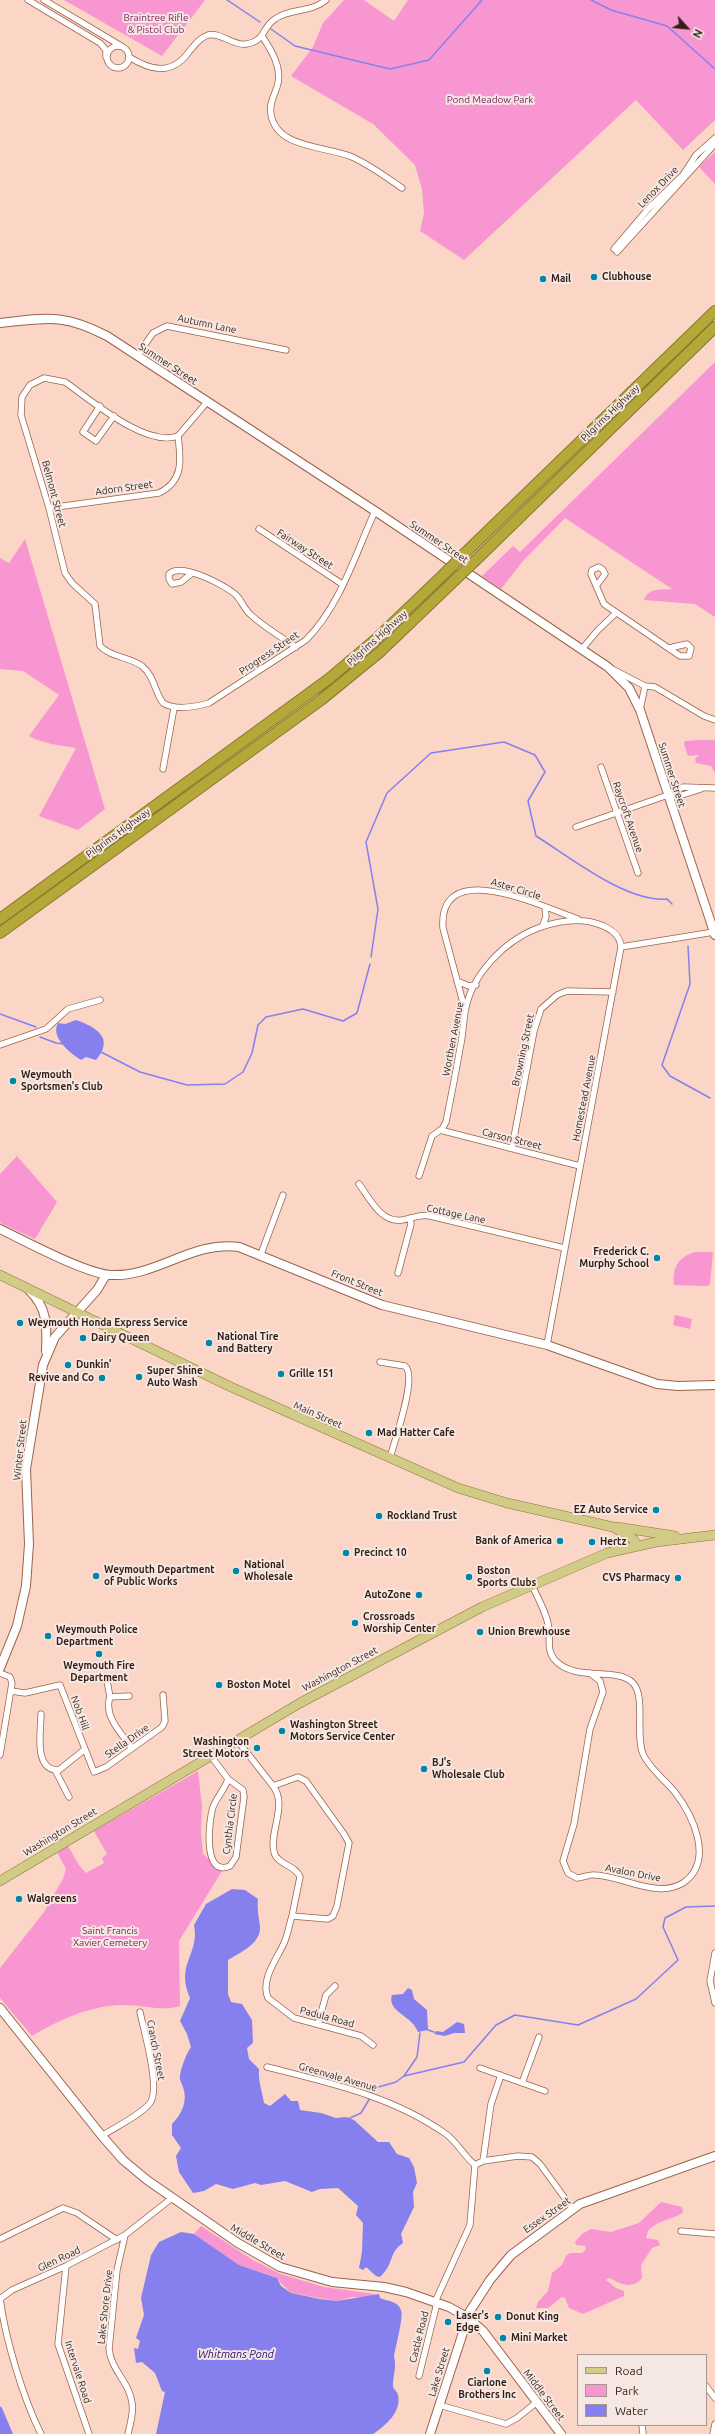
<!DOCTYPE html>
<style>
body{margin:0}
#map{position:relative;width:715px;height:2434px;overflow:hidden;background:#fbd5c5;font-family:Ubuntu,sans-serif}
canvas{display:block}
.legend{position:absolute;left:577px;top:2354px;width:130px;height:72px;box-sizing:border-box;background:#f5e8e3;border:1px solid #a89791;margin:0;padding:5px 7px;list-style:none;font-size:12px;color:#351e15}
.legend li{display:flex;align-items:center;gap:8px;height:20px}
.legend b{width:20px;border:1px solid #a89791}
.north{position:absolute;left:667px;top:8px;width:40px;height:40px;-webkit-text-stroke:3px #f5e8e3;paint-order:stroke;rotate:117deg;font-size:11px;font-weight:700;line-height:16px;text-align:center;color:#351e15}
.north::after{content:'';display:block;margin:auto;width:14px;height:18px;background:#351e15;clip-path:polygon(50% 0,100% 100%,50% 72%,0 100%)}
</style>
<div id="map">
<canvas width="715" height="2434"></canvas>
<ul class="legend">
<li><b style="height:5px;background:#d2cb88"></b>Road</li>
<li><b style="height:11px;background:#f896d2"></b>Park</li>
<li><b style="height:11px;background:#8680ee"></b>Water</li>
</ul>
<div class="north">N</div>
</div>
<script>
const context = document.querySelector('canvas').getContext('2d');
context.lineJoin = 'round';
function paint(path, color) { context.fillStyle = color; context.fill(path, 'evenodd'); }
function strokePath(path, color, width, dash) { context.strokeStyle = color; context.lineWidth = width; context.lineCap = dash ? 'butt' : 'round'; context.setLineDash(dash || []); context.stroke(path); }
function write(font, color, halo, rows, align = 'center') {
  context.font = font + ' Ubuntu,sans-serif'; context.lineWidth = 4; context.setLineDash([]); context.textBaseline = 'middle'; context.strokeStyle = halo; context.fillStyle = color; for (const [text, x, y, turn = 0] of rows) {
    context.save(); context.translate(x, y); context.rotate((+turn || 0) * Math.PI / 180); context.textAlign = isNaN(turn) ? turn : align; if (halo) context.strokeText(text, 0, 0); context.fillText(text, 0, 0); context.restore();
  }
}
const green = new Path2D(`
 M64,0H205L162,56Z
 M344,0H364L394,21L408,0H715V120L683,150L636,100L464,260L420,231L424,213L422,189L415,165L373,124L291,76L313,47L323,23Z
 M715,152V184L699,167Z
 M715,362V617L695,604L644,600C649,587 661,590 672,589L565,518L523,561L501,589L482,576L513,546L520,552Z
 M25,539L105,809L78,830L39,816L76,748C60,745 43,744 29,736L59,695L23,671L0,669V558L9,563Z
 M698,740H715V773L711,766L696,763L695,759L699,755L688,756L684,744L685,741Z
 M17,1156L57,1202L35,1239L0,1223V1174Z
 M695,1252H713L710,1284L707,1286L674,1285C672,1268 678,1257 695,1252Z
 M675,1315L692,1319L690,1329L673,1325Z
 M198,1771L202,1806L201,1832L203,1854L222,1871L179,1941L180,2006C161,2012 140,2004 121,2005C89,2006 59,2020 32,2036L0,1998V1968L44,1912L63,1879L66,1869L57,1852L68,1846L79,1865L86,1873L104,1863L102,1858L107,1854L94,1831Z
 M661,2202L682,2207L683,2212C675,2220 660,2218 648,2231L646,2238L658,2240L660,2245L652,2248L641,2265L642,2278C632,2290 621,2284 609,2278L606,2280L616,2288L624,2291V2296L583,2314L569,2308L565,2298L562,2297L548,2308H536L538,2302L548,2291L552,2273L562,2265L566,2256L570,2253H582L586,2249L585,2246L576,2245L575,2242L582,2234L591,2229L611,2232L639,2223Z
 M201,2226L253,2260L281,2274L324,2287L375,2294L373,2297H352L337,2301L291,2293L275,2277L239,2265L194,2234Z`);
const water = new Path2D(`
 M76,1020C96,1027 115,1038 96,1060L86,1057L81,1060C70,1053 50,1037 58,1023L65,1024Z
 M232,1889L245,1890L258,1899C257,1910 259,1917 260,1927C261,1944 239,1953 228,1960V1994L231,2002L242,2004L252,2020L253,2043L247,2048L249,2059L259,2069C258,2082 262,2090 264,2103L270,2106L285,2094L291,2101H298L300,2110L321,2113L336,2118L346,2117L354,2120L378,2142H389L397,2154L409,2158L414,2167L417,2183L413,2192L414,2207L401,2234L403,2243C388,2253 395,2263 380,2277L376,2276L366,2267L363,2270L359,2268L362,2252L363,2223L356,2215L358,2206L338,2188L320,2189L312,2192L285,2181L261,2185L255,2183L233,2189L216,2184L204,2191L193,2193L179,2172L176,2156L181,2148L172,2135V2124C182,2114 188,2101 183,2087C182,2084 179,2079 180,2076C181,2068 186,2054 191,2047L187,2034L180,2021L190,1998C175,1963 200,1955 194,1925L206,1904Z
 M408,1988L412,1990L414,1999L427,2010L428,2030L418,2032C416,2029 415,2025 412,2023C406,2015 387,2009 392,1995L403,1994Z
 M457,2022L464,2024L465,2033H454L445,2036L434,2034L436,2031L443,2032Z
 M181,2232L194,2234L239,2265L277,2278L281,2286L291,2293L320,2299L337,2301L379,2294L380,2298C387,2301 398,2301 401,2310C404,2317 395,2348 394,2357C397,2367 393,2375 393,2385C393,2390 397,2390 398,2395C402,2412 385,2426 373,2434H156L165,2392L162,2391L155,2373L142,2362L136,2363L134,2348L138,2349L140,2341L136,2338L144,2315L141,2298L151,2255L159,2242Z
 M0,2406L2,2408L13,2434H0Z`);
const stream = new Path2D(`
 M227,0L260,22
 M591,0L611,10L667,26L715,69
 M271,29L295,46L390,69L429,60L482,0
 M688,946L690,984L662,1065L670,1076L710,1098
 M371,957L378,909L366,842L387,793L431,753L504,742L535,755L545,772L528,801L536,836C570,857 627,903 667,899L672,904
 M0,1014L36,1027
 M40,1037L56,1043L65,1044
 M101,1052L140,1072L187,1085L225,1084L243,1072L252,1053L258,1025L266,1017L303,1009L343,1021L357,1013L370,964
 M428,2030L434,2032
 M404,2076L417,2057L420,2033
 M372,2094L375,2088L396,2082L404,2076L464,2062L496,2025L515,2015L578,2025L636,1999L678,1960L663,1927L665,1918L686,1907L715,1906
 M348,2119L361,2113L370,2098`);
const street = new Path2D(`
 M28,0L100,43L106,50V57
 M44,0L123,47
 M262,36C272,51 283,69 277,87C274,96 269,104 271,114C276,149 327,146 352,157C370,165 386,177 402,188
 M107 57a11 11 0 1 1 22 0a11 11 0 1 1-22 0Z
 M129,57C150,70 171,76 188,53C194,46 199,38 208,35C221,32 233,46 246,44C266,41 262,27 275,19C290,8 311,13 326,0
 M614,249L648,209L683,175L696,155L715,138
 M617,252L715,144
 M137,356L153,333L167,326L286,350
 M208,401L178,436C146,448 91,400 65,382L44,378L30,385L22,397L21,415L49,508L65,573L72,583L95,604L100,646C110,657 130,657 142,666C155,677 154,691 163,703C176,711 195,707 209,703L306,640C340,606 355,555 375,511
 M100,406L83,432L96,441L114,416
 M49,508L159,493C184,481 181,459 178,436
 M259,529L342,584
 M191,574L181,582L172,584L169,579V574C181,562 225,585 236,595C242,601 244,609 251,615C264,627 281,637 296,647
 M597,585L605,574L603,570L599,567L592,570L591,574L604,604L680,656H689L691,648L687,644L669,648
 M582,649L598,630L616,613
 M612,669L645,686L655,687L704,716L715,720
 M640,710L645,686
 M601,767L638,873
 M163,769L174,708
 M668,795L676,797L701,789
 M576,827L668,795L683,787L715,788
 M542,927L546,917L545,907
 M457,981L469,986L476,985
 M465,1010L443,928C438,855 545,908 578,919
 M0,1045L46,1029L68,1009L100,1000
 M440,1130L580,1166
 M512,1148L534,1031L541,1009L557,995L567,991L613,992
 M419,1176L432,1136L442,1129L446,1122C451,1097 456,1072 460,1048C463,1036 463,1024 465,1012C471,975 504,941 538,928C555,922 572,918 591,922C604,925 620,932 621,947
 M359,1184C370,1199 381,1223 402,1220C413,1218 420,1214 430,1216L564,1248
 M261,1254L283,1195
 M398,1273L411,1224L410,1218
 M547,1345L621,947L714,932
 M380,1362L405,1366C418,1376 394,1442 390,1458
 M532,1585C538,1599 548,1615 549,1630C550,1641 547,1650 554,1659C574,1683 616,1666 633,1683C646,1697 635,1735 643,1754C649,1768 664,1779 674,1791C693,1815 715,1861 683,1883C656,1899 623,1876 595,1875C589,1874 583,1878 577,1878L568,1873L563,1861L574,1824L590,1729L603,1692L600,1681L590,1673
 M0,1673L10,1677L12,1683L0,1755
 M107,1681L110,1697
 M11,1691L25,1693L60,1685L94,1772L106,1767L162,1727L165,1721L163,1695
 M129,1696L110,1697C103,1716 122,1734 132,1748
 M41,1714C41,1731 33,1771 59,1770L84,1750
 M237,1740L273,1786L298,1777L306,1781L344,1834L349,1843L337,1906L333,1916L328,1919L292,1916L300,1877C296,1865 277,1865 274,1852C269,1831 288,1805 273,1786
 M211,1756L228,1779C225,1789 217,1797 213,1807C209,1820 202,1878 230,1866L236,1857L244,1797L243,1790L228,1779
 M55,1770L69,1797
 M292,1916C289,1925 288,1934 284,1943C277,1959 260,1980 268,1998L294,2018L361,2036L373,2045
 M715,1953L710,1981L715,2003
 M318,2024L326,1995L335,1986
 M267,2067C330,2083 392,2096 446,2134C457,2142 464,2156 475,2165L483,2161L518,2156L532,2157L540,2164L572,2208
 M480,2068L545,2091
 M522,2083L539,2037
 M102,2136C115,2127 141,2115 150,2103C161,2088 144,2032 140,2012
 M483,2161L491,2104L501,2075
 M681,2231L715,2234
 M0,2239L63,2208L77,2213L117,2240
 M66,2266L58,2344L89,2434
 M0,2298C5,2338 23,2398 41,2434
 M0,2299L12,2290L66,2266L125,2235
 M435,2302L470,2225L475,2165
 M419,2376L437,2303
 M706,2386L715,2398
 M439,2405L506,2424L517,2418L537,2402
 M642,2425L643,2434
 M128,2434C130,2424 134,2413 132,2403C130,2383 111,2370 109,2349L117,2270L125,2235L172,2198
 M713,2434L715,2424`);
const secondary = new Path2D(`
 M0,323C47,318 63,313 107,336L375,511L608,667L629,688L640,710L715,935
 M0,1229C25,1241 88,1275 112,1275C156,1277 194,1240 239,1247L382,1305L547,1345L657,1384L678,1386L715,1385
 M29,1290C48,1308 47,1327 46,1351
 M0,1668L17,1626L26,1586L29,1544L26,1469L43,1365L55,1337L97,1290L106,1275
 M0,2008L102,2136L123,2160L147,2180L238,2243L280,2267L332,2282L384,2287L406,2292L449,2307L467,2317L483,2331L561,2434
 M430,2434L470,2311L490,2280L511,2255L580,2204L715,2156`);
const primary = new Path2D(`
 M0,1275L231,1387L458,1488L507,1503L613,1527L633,1539L637,1545
 M617,1527L675,1536
 M0,1881L300,1703L482,1607L607,1553L656,1542L715,1535`);
const highway = new Path2D(`
 M465,553L715,311
 M476,560L715,327
 M0,919L330,678L376,639L443,575
 M0,933L321,700L381,651L454,581`);
const highwayBridge = new Path2D(`
 M443,575L465,553
 M454,581L476,560`);
const markers = [
 [594,277,4,"#0086a8"],
 [543,279,4,"#0086a8"],
 [13,1081,4,"#0086a8"],
 [657,1258,4,"#0086a8"],
 [20,1323,4,"#0086a8"],
 [83,1338,4,"#0086a8"],
 [209,1343,4,"#0086a8"],
 [68,1365,4,"#0086a8"],
 [281,1374,4,"#0086a8"],
 [139,1377,4,"#0086a8"],
 [102,1378,4,"#0086a8"],
 [369,1433,4,"#0086a8"],
 [656,1510,4,"#0086a8"],
 [379,1516,4,"#0086a8"],
 [560,1541,4,"#0086a8"],
 [592,1542,4,"#0086a8"],
 [346,1553,4,"#0086a8"],
 [236,1571,4,"#0086a8"],
 [96,1576,4,"#0086a8"],
 [469,1577,4,"#0086a8"],
 [678,1578,4,"#0086a8"],
 [419,1595,4,"#0086a8"],
 [355,1623,4,"#0086a8"],
 [480,1632,4,"#0086a8"],
 [48,1636,4,"#0086a8"],
 [99,1654,4,"#0086a8"],
 [219,1685,4,"#0086a8"],
 [282,1731,4,"#0086a8"],
 [257,1748,4,"#0086a8"],
 [424,1769,4,"#0086a8"],
 [19,1899,4,"#0086a8"],
 [498,2317,4,"#0086a8"],
 [448,2322,4,"#0086a8"],
 [503,2338,4,"#0086a8"],
 [487,2371,4,"#0086a8"]
];
const parkNames = [
 ["Braintree Rifle",156,18],
 ["& Pistol Club",156,30],
 ["Pond Meadow Park",490,100],
 ["Saint Francis",110,1931],
 ["Xavier Cemetery",110,1943]
];
const streetNames = [
 ["Lenox Drive",658,187,-46],
 ["Autumn Lane",207,324,12],
 ["Summer Street",168,364,33],
 ["Pilgrims Highway",610,413,-44],
 ["Adorn Street",124,488,-8],
 ["Belmont Street",54,494,75],
 ["Summer Street",439,542,34],
 ["Fairway Street",305,549,33],
 ["Pilgrims Highway",377,638,-42],
 ["Progress Street",269,653,-34],
 ["Summer Street",672,775,72],
 ["Raycroft Avenue",628,817,71],
 ["Pilgrims Highway",118,833,-36],
 ["Aster Circle",516,889,17],
 ["Worthen Avenue",453,1039,-79],
 ["Browning Street",523,1050,-78],
 ["Homestead Avenue",584,1098,-79],
 ["Carson Street",512,1139,14],
 ["Cottage Lane",456,1214,12],
 ["Front Street",357,1283,22],
 ["Main Street",318,1415,24],
 ["Winter Street",20,1450,-84],
 ["Washington Street",340,1669,-28],
 ["Nob Hill",80,1713,70],
 ["Stella Drive",127,1741,-35],
 ["Cynthia Circle",230,1824,-83],
 ["Washington Street",60,1832,-31],
 ["Avalon Drive",633,1873,11],
 ["Padula Road",327,2017,15],
 ["Cranch Street",156,2050,79],
 ["Greenvale Avenue",338,2077,16],
 ["Essex Street",547,2215,-35],
 ["Middle Street",258,2242,30],
 ["Glen Road",59,2259,-25],
 ["Lake Shore Drive",105,2307,-84],
 ["Castle Road",419,2337,-76],
 ["Intervale Road",78,2372,72],
 ["Lake Street",439,2372,-73],
 ["Middle Street",544,2395,53]
];
const poiNames = [
 ["Clubhouse",602,277],
 ["Mail",551,279],
 ["Weymouth",21,1075],
 ["Sportsmen's Club",21,1087],
 ["Frederick C.",649,1252,"right"],
 ["Murphy School",649,1264,"right"],
 ["Weymouth Honda Express Service",28,1323],
 ["National Tire",217,1337],
 ["and Battery",217,1349],
 ["Dairy Queen",91,1338],
 ["Dunkin'",76,1365],
 ["Super Shine",147,1371],
 ["Auto Wash",147,1383],
 ["Grille 151",289,1374],
 ["Revive and Co",94,1378,"right"],
 ["Mad Hatter Cafe",377,1433],
 ["EZ Auto Service",648,1510,"right"],
 ["Rockland Trust",387,1516],
 ["Bank of America",552,1541,"right"],
 ["Hertz",600,1542],
 ["Precinct 10",354,1553],
 ["National",244,1565],
 ["Wholesale",244,1577],
 ["Weymouth Department",104,1570],
 ["of Public Works",104,1582],
 ["Boston",477,1571],
 ["Sports Clubs",477,1583],
 ["CVS Pharmacy",670,1578,"right"],
 ["AutoZone",411,1595,"right"],
 ["Crossroads",363,1617],
 ["Worship Center",363,1629],
 ["Weymouth Police",56,1630],
 ["Department",56,1642],
 ["Union Brewhouse",488,1632],
 ["Weymouth Fire",99,1666,"center"],
 ["Department",99,1678,"center"],
 ["Boston Motel",227,1685],
 ["Washington Street",290,1725],
 ["Motors Service Center",290,1737],
 ["Washington",249,1742,"right"],
 ["Street Motors",249,1754,"right"],
 ["BJ's",432,1763],
 ["Wholesale Club",432,1775],
 ["Walgreens",27,1899],
 ["Laser's",456,2316],
 ["Edge",456,2328],
 ["Donut King",506,2317],
 ["Mini Market",511,2338],
 ["Ciarlone",487,2383,"center"],
 ["Brothers Inc",487,2395,"center"]
];
const waterNames = [
 ["Whitmans Pond",236,2354]
];
paint(green, '#f896d2');
paint(water, '#8680ee');
strokePath(stream, '#8680ee', 1.5);
strokePath(street, '#9a634b', 7);
strokePath(secondary, '#9a634b', 10);
strokePath(primary, '#88782c', 10);
strokePath(highway, '#88782c', 12);
strokePath(street, '#fff', 5.5);
strokePath(secondary, '#fff', 8);
strokePath(primary, '#d2cb88', 9);
strokePath(highway, '#b4a938', 10);
strokePath(highwayBridge, '#88782c', 12, []);
strokePath(highwayBridge, '#b4a938', 10);
for (const [x, y, r, color] of markers) { const dot = new Path2D(); dot.arc(x, y, r, 0, 2 * Math.PI); context.fillStyle = color; context.fill(dot); strokePath(dot, '#f5e8e3', 1.5); }
write('10px', '#7c185e', '#f5e8e3', parkNames);
write('10px', '#351e15', '#f5e8e3', streetNames);
write('bold 10px', '#351e15', '#f5e8e3', poiNames, 'left');
write('italic 11px', '#270c70', '#f5e8e3', waterNames);
</script>
